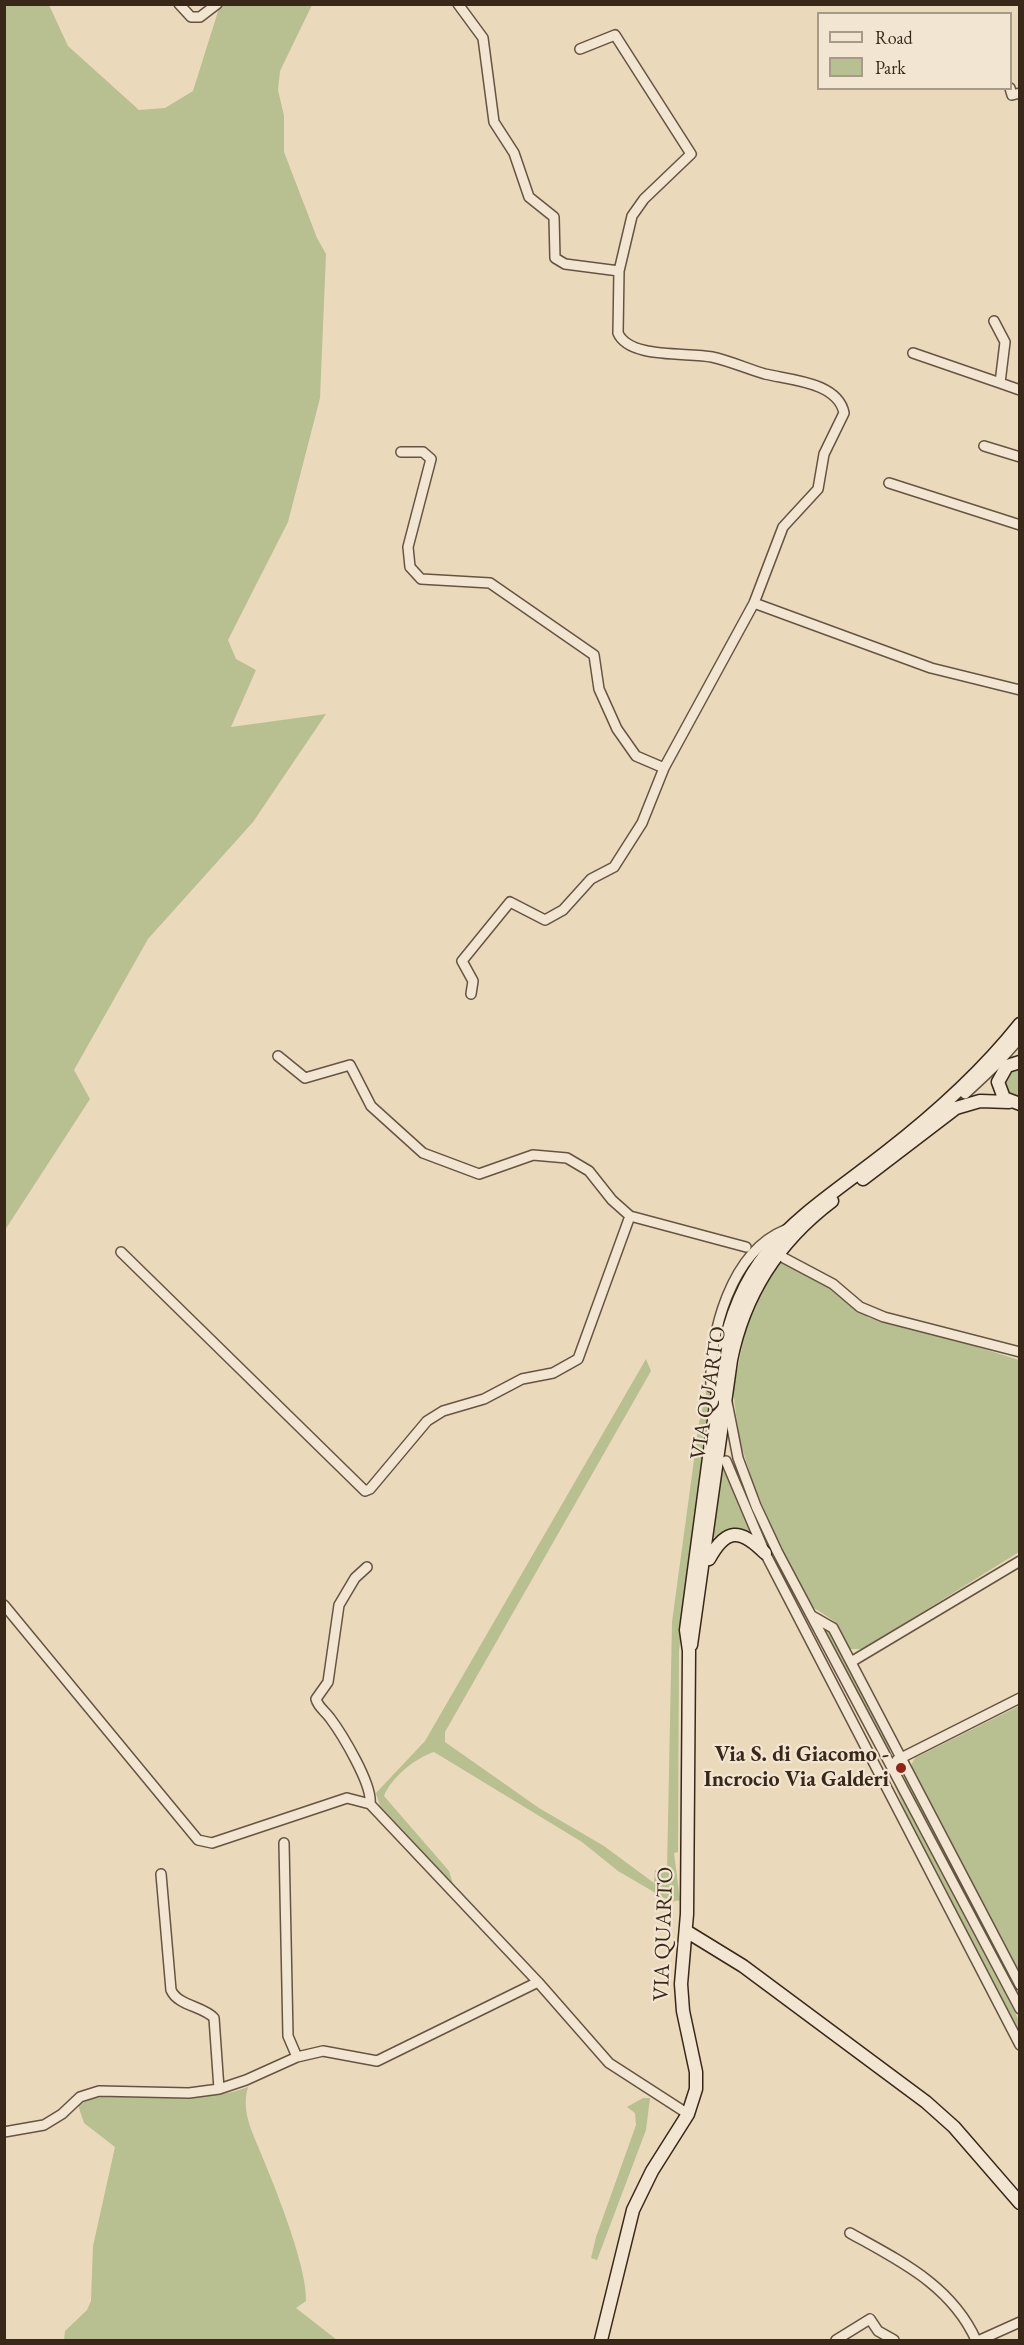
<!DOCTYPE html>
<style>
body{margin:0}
#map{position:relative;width:1024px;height:2345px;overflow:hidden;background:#ebd9bc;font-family:"EB Garamond",serif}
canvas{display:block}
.frame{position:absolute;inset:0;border:6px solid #39281a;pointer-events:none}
.legend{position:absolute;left:817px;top:12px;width:195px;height:78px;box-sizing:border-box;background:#f2e6d3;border:2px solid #a89a89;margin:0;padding:8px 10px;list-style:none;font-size:18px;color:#39281a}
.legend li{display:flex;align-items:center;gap:12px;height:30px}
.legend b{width:30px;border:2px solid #a89a89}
</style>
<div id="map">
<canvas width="1024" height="2345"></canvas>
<div class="frame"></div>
<ul class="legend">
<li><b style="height:8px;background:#f2e6d3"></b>Road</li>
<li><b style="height:16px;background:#b8bf90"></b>Park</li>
</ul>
</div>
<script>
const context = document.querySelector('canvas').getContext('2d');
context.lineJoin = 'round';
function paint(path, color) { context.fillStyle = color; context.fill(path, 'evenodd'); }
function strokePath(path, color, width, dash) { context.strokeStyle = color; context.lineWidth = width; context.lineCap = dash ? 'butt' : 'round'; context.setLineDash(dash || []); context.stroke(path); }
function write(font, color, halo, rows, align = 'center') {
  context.font = font + ' "EB Garamond",serif'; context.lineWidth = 4.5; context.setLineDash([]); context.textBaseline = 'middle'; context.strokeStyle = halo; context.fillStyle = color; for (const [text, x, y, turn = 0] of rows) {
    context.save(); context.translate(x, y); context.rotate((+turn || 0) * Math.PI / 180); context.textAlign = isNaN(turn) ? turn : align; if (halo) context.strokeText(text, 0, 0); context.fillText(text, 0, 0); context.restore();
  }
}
const green = new Path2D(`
 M5,5H49L68,46L139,110L165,108L193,91L220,5H312L280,71L278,90L284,116V152L317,238L326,254L320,398L288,522L228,640L236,659L256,670L231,727L326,714L253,822L148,939L74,1070L90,1099L5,1230Z
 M1019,1067V1100C999,1094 999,1073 1019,1067Z
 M778,1260L830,1287L869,1318L952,1339L1019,1360V1552L863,1649H849L834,1621L811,1606L782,1551L753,1483L739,1438L733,1390L749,1314Z
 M646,1359L651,1371L445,1732V1742L539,1808L604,1846L654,1883L655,1870L667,1871L672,1622L699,1423L707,1389L714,1388L679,1650L678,1852L674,1853L680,1900L671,1902L618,1871L582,1842L434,1752C415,1758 391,1778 384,1796L449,1871L453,1884L380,1806L376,1793L425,1741Z
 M725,1461L724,1470L752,1534L716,1539L712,1535L722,1462Z
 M829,1630L891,1749L889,1750L826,1632Z
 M1019,1706V1973L911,1765L915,1758Z
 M901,1767L1019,1994V2000L899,1768Z
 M894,1784L1019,2020V2032L908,1819Z
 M248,2087C240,2114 255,2136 264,2161C277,2192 308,2270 306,2301L296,2308L337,2340H64L65,2331L87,2310L91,2301L93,2246L115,2147L84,2123L78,2105C127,2079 194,2109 248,2087Z
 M643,2098H650L646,2130L597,2260L591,2258L596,2237L636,2125L635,2113L627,2107Z`);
const street = new Path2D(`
 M179,4L191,17H200L217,4
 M458,4L483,38L494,122L514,153L529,197L554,217L555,258L565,264L619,271
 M580,49L615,35L691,154L644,199L632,216L619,271L618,333C629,359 687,352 712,357C730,361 748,369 765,374C790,380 838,382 844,413L824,454L818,489L783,527L754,603L664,768
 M1010,88L1012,95L1020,93
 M994,321L1005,342L1000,383L1020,390
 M913,353L1000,383
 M984,446L1020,457
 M401,452H423L431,459L408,547L410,567L421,579L490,583L594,655L599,689L617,729L636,756L664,768L642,823L614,867L591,879L563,910L545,920L510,902L462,961L473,981L471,994
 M889,483L1020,525
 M754,603L931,668L1020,690
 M278,1056L305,1078L350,1065L371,1106L423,1153L479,1174L533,1155L567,1158L589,1171L612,1200L630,1216L746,1247
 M965,1094L996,1065L1020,1038
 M121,1252L365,1491L370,1489L427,1421L443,1411L484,1399L522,1379L553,1373L578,1359L630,1216
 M784,1258L833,1284L860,1307L884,1317L1020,1352
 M711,1387C709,1333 731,1252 785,1230
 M727,1402L738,1458L756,1506L777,1551L1020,2009
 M726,1461L765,1553L1020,2045
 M367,1567L355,1578L339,1605L328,1682L316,1699C318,1707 325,1711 330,1718C342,1734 373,1785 370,1804
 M4,1605L198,1840L212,1843L347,1798L370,1804L538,1982L609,2063L688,2114
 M812,1616L833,1628L1020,1985
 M851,1662L1020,1561
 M897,1760L1020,1698
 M284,1843L288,2036L297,2057
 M161,1874L171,1990C178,2006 203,2006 214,2018L219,2089
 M4,2132L44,2125L62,2114L80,2097L99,2091L189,2093L219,2089L246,2080L297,2057L323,2051L377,2061L538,1982
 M850,2233C900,2261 951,2285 976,2340
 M836,2340L870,2319L878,2331L894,2340
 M980,2340L1020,2322`);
const secondary = new Path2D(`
 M1020,1062L1007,1066L998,1082L1004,1098L1020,1104
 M863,1179L956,1108L980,1101L1009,1102
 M709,1559C726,1528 740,1528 765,1553
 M691,1645L731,1360C744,1295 779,1241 832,1201
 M686,1931L743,1966L926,2102L954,2127L1020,2203
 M601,2340L633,2210L652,2171L688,2114L696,2089V2072L683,2011L681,1984L687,1914L689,1651L686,1630L722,1360C741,1247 803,1217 885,1153C934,1115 981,1073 1020,1024`);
const markers = [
 [901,1768,6,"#8f2418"]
];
const streetNames = [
 ["VIA QUARTO",709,1393,-81],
 ["VIA QUARTO",664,1934,-88]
];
const poiNames = [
 ["Via S. di Giacomo -",889,1755],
 ["Incrocio Via Galderi",889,1780]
];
paint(green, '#b8bf90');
strokePath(street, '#665442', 12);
strokePath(secondary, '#39281a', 15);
strokePath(street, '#f2e6d3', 9);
strokePath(secondary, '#f2e6d3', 12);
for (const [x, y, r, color] of markers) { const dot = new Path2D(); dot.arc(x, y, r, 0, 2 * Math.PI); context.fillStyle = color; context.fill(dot); strokePath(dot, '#f2e6d3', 2); }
write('22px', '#39281a', '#f2e6d3', streetNames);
write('bold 22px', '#39281a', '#f2e6d3', poiNames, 'right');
</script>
